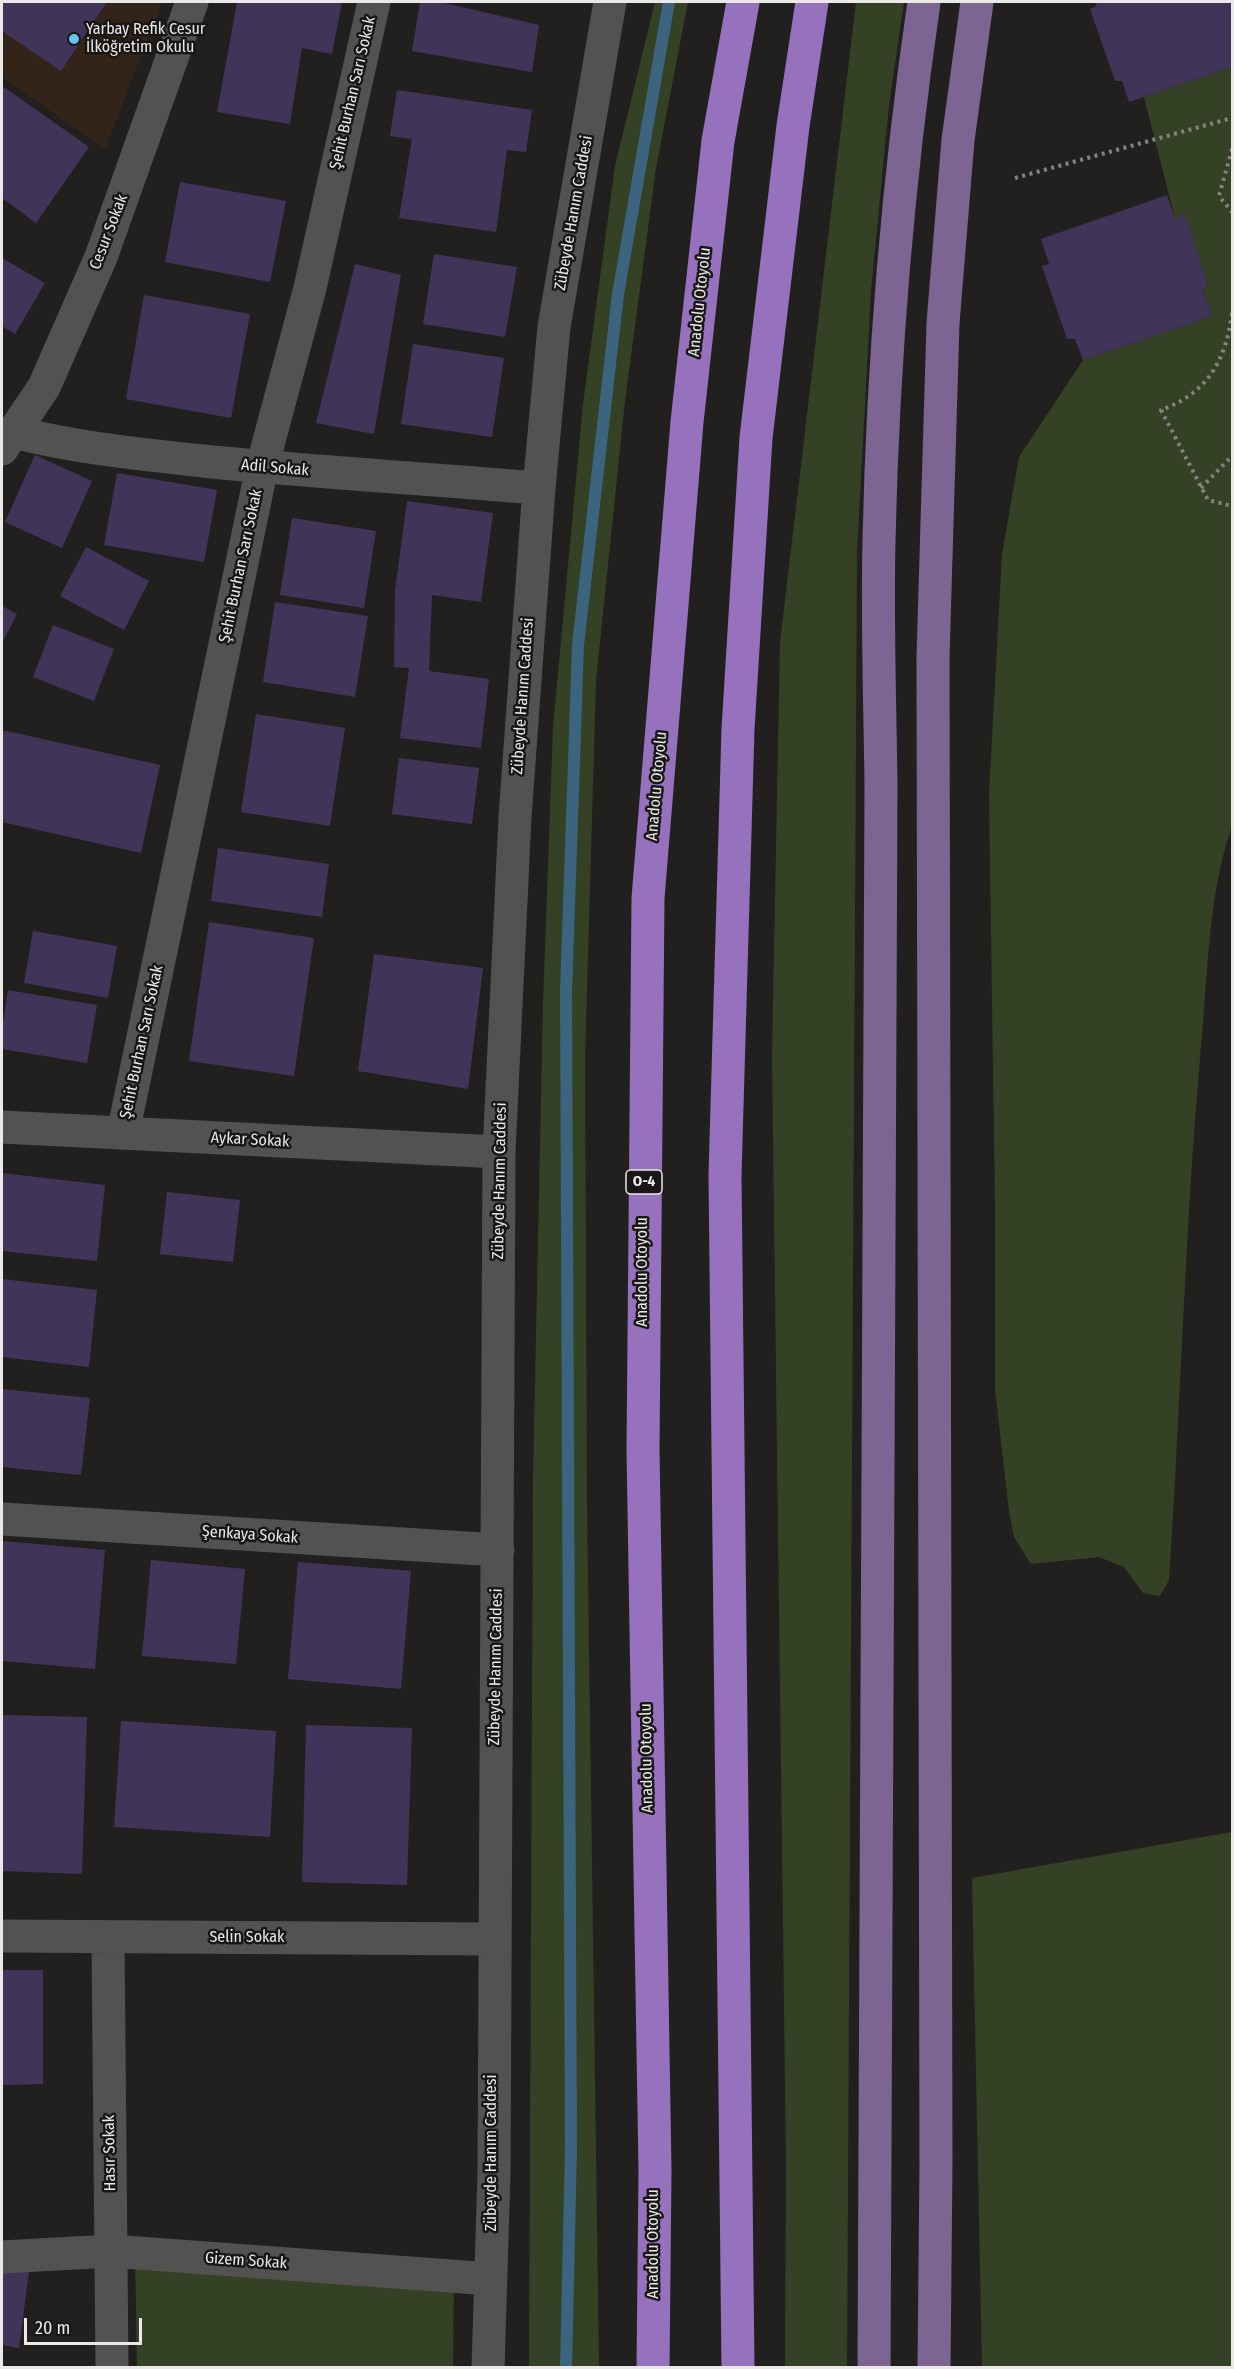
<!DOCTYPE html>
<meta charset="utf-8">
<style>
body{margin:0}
#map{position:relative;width:1234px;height:2369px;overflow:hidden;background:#22201f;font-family:"Fira Sans Condensed",sans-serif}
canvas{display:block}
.frame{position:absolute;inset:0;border:3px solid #ebe9e8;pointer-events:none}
.scale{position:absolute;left:24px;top:2318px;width:118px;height:27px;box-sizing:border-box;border:3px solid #ebe9e8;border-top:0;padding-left:8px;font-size:18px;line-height:21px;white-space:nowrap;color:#ebe9e8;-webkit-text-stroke:4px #191715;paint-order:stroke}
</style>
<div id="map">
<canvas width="1234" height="2369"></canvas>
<div class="frame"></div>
<div class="scale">20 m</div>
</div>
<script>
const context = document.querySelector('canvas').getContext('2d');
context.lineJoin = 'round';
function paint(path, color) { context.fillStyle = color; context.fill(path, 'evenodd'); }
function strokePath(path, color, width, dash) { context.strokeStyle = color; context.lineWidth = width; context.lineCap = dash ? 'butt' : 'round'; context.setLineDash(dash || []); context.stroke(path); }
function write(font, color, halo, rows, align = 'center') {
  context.font = font + ' "Fira Sans Condensed",sans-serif'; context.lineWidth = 5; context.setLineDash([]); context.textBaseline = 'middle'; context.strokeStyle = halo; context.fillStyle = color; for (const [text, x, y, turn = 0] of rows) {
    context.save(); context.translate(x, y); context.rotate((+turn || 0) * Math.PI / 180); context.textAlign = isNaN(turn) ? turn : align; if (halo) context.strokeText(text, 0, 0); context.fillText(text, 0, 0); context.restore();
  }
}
const education = new Path2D(`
 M2,2H162L105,149L2,77Z`);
const green = new Path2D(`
 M655,2H688L656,168L625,401L596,680L585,1058L587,1506L599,2367H529L533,1479L543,1003L553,727L583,404L615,166Z
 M856,2H904L889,105L871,291L857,552L847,2367L785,2368L786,2162L772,1055L780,642Z
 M1232,67V826C1208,895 1208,974 1201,1046C1185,1223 1181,1402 1169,1580L1160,1596L1143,1593L1124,1567L1099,1557L1031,1564L1014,1537L1009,1512L995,1389V1206L989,794L1002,554L1019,457L1083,360L1212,316L1202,289L1208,286L1185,216L1175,219L1144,97Z
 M1232,1832V2367H982L972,1878Z
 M135,2252L454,2277L453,2367H137Z`);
const stream = new Path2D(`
 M566,2368L571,2147L566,992L578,645L618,294L669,2`);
const building = new Path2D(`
 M2,2H107L61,71L2,31Z
 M237,2H342L332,54L302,48L290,124L217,112Z
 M420,2H440L539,25L532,72L412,51Z
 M1095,2H1232V67L1129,102L1122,81H1115L1090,9L1097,6Z
 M4,87L89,147L36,223L2,198V90Z
 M397,90L532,110L526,152L507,150L496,232L399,218L412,139L390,136Z
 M180,182L286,201L270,282L165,262Z
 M1167,195L1175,219L1185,215L1208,286L1202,289L1212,316L1083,360L1075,339H1067L1042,266L1049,264L1041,239Z
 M434,254L517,267L505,337L423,324Z
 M2,258L45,283L15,334L2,326Z
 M355,264L401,275L374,434L316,423Z
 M144,295L250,314L231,418L126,399Z
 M413,344L504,358L492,437L401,424Z
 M35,455L92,481L62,548L5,522Z
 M117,473L217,490L204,562L104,545Z
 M407,501L493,513L481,602L432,595L429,671L489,679L481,748L400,738L409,668L394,667L395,590Z
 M292,518L376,531L364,608L280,595Z
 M86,547L149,581L124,630L60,596Z
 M275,602L368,616L355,697L263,682Z
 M2,606L17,614L2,643Z
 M53,625L114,649L94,701L33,677Z
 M256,714L345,728L330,826L241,812Z
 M2,730L160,765L141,853L2,822Z
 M399,758L479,768L472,824L392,814Z
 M218,848L329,864L322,917L211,901Z
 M209,922L314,938L294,1076L189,1061Z
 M33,931L117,946L108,998L24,983Z
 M374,954L483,968L468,1089L358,1071Z
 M8,990L97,1005L87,1063L2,1049V1029Z
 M2,1173L105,1185L97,1261L2,1251Z
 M167,1192L240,1200L233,1262L160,1254Z
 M2,1279L97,1290L89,1367L2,1357Z
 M2,1389L90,1398L81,1475L2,1467Z
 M2,1541L105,1550L95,1669L2,1661Z
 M151,1560L245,1569L236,1664L142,1656Z
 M298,1562L411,1571L401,1689L288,1679Z
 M2,1715L87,1717L82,1874L2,1871Z
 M121,1721L276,1731L270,1837L114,1827Z
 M306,1725L412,1728L407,1885L302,1882Z
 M2,1970H43V2084L2,2085Z
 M2,2268L29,2272L19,2348L2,2345Z`);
const path = new Path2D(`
 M1232,149L1219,196L1232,212
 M1015,178L1232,118
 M1232,313C1226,360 1208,393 1161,410L1208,500L1232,506
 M1201,488L1232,456`);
const minor = new Path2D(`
 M14,432C76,448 139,454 203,461C314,472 427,479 539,488
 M2,449L44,387L101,257L192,2
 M2,1127L499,1152
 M123,1133L262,467L310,288L374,2
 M2,1519L498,1550
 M2,1936L493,1939
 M108,1938L112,2368
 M2,2257L111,2251L491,2279
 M488,2368L494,2173L499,1152L515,817L539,488L554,327L610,2`);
const major = new Path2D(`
 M874,2368L881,786C880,704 877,622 879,540C883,360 898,180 924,2
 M934,2368L936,2162L933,657L943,323L958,140L977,2`);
const highway = new Path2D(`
 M653,2368L655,2170L643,1449L648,898L687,422L718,141L743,2
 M738,2368L725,1175L738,729L756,438L793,126L812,2`);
const markers = [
 [74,39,6,"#66c4ef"]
];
const shields = [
 [644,1182,36]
];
const shieldNames = [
 ["O-4",644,1182]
];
const poiNames = [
 ["Yarbay Refik Cesur",86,30],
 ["İlköğretim Okulu",86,48]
];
const streetNames = [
 ["Şehit Burhan Sarı Sokak",353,93,-77],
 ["Zübeyde Hanım Caddesi",574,213,-80],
 ["Cesur Sokak",109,232,-69],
 ["Anadolu Otoyolu",700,302,-84],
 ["Adil Sokak",275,468,5],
 ["Şehit Burhan Sarı Sokak",241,566,-78],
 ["Zübeyde Hanım Caddesi",523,696,-86],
 ["Anadolu Otoyolu",657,786,-85],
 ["Şehit Burhan Sarı Sokak",142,1042,-78],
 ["Aykar Sokak",250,1140,3],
 ["Zübeyde Hanım Caddesi",500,1181,-89],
 ["Anadolu Otoyolu",643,1272,-90],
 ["Şenkaya Sokak",250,1535,4],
 ["Zübeyde Hanım Caddesi",496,1667,-89],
 ["Anadolu Otoyolu",647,1758,-91],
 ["Selin Sokak",247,1938],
 ["Hasır Sokak",110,2153,-91],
 ["Zübeyde Hanım Caddesi",492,2153,-90],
 ["Anadolu Otoyolu",654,2244,-90],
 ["Gizem Sokak",246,2261,4]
];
paint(education, '#332419');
paint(green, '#344125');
strokePath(stream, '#3c647f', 12);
paint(building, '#403559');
strokePath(path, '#858382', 4, [3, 4.5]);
strokePath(minor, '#545250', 33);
strokePath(major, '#7c6592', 33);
strokePath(highway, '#9671be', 33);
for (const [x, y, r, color] of markers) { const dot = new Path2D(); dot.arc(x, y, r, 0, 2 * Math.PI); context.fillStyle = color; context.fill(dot); strokePath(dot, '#191715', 2); }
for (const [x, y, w] of shields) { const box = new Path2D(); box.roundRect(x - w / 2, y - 12, w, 24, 4.5); context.fillStyle = '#191715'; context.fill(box); strokePath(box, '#ebe9e8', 1.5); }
write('bold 15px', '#ebe9e8', null, shieldNames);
write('16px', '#ebe9e8', '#191715', poiNames, 'left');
write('16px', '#ebe9e8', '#191715', streetNames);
</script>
